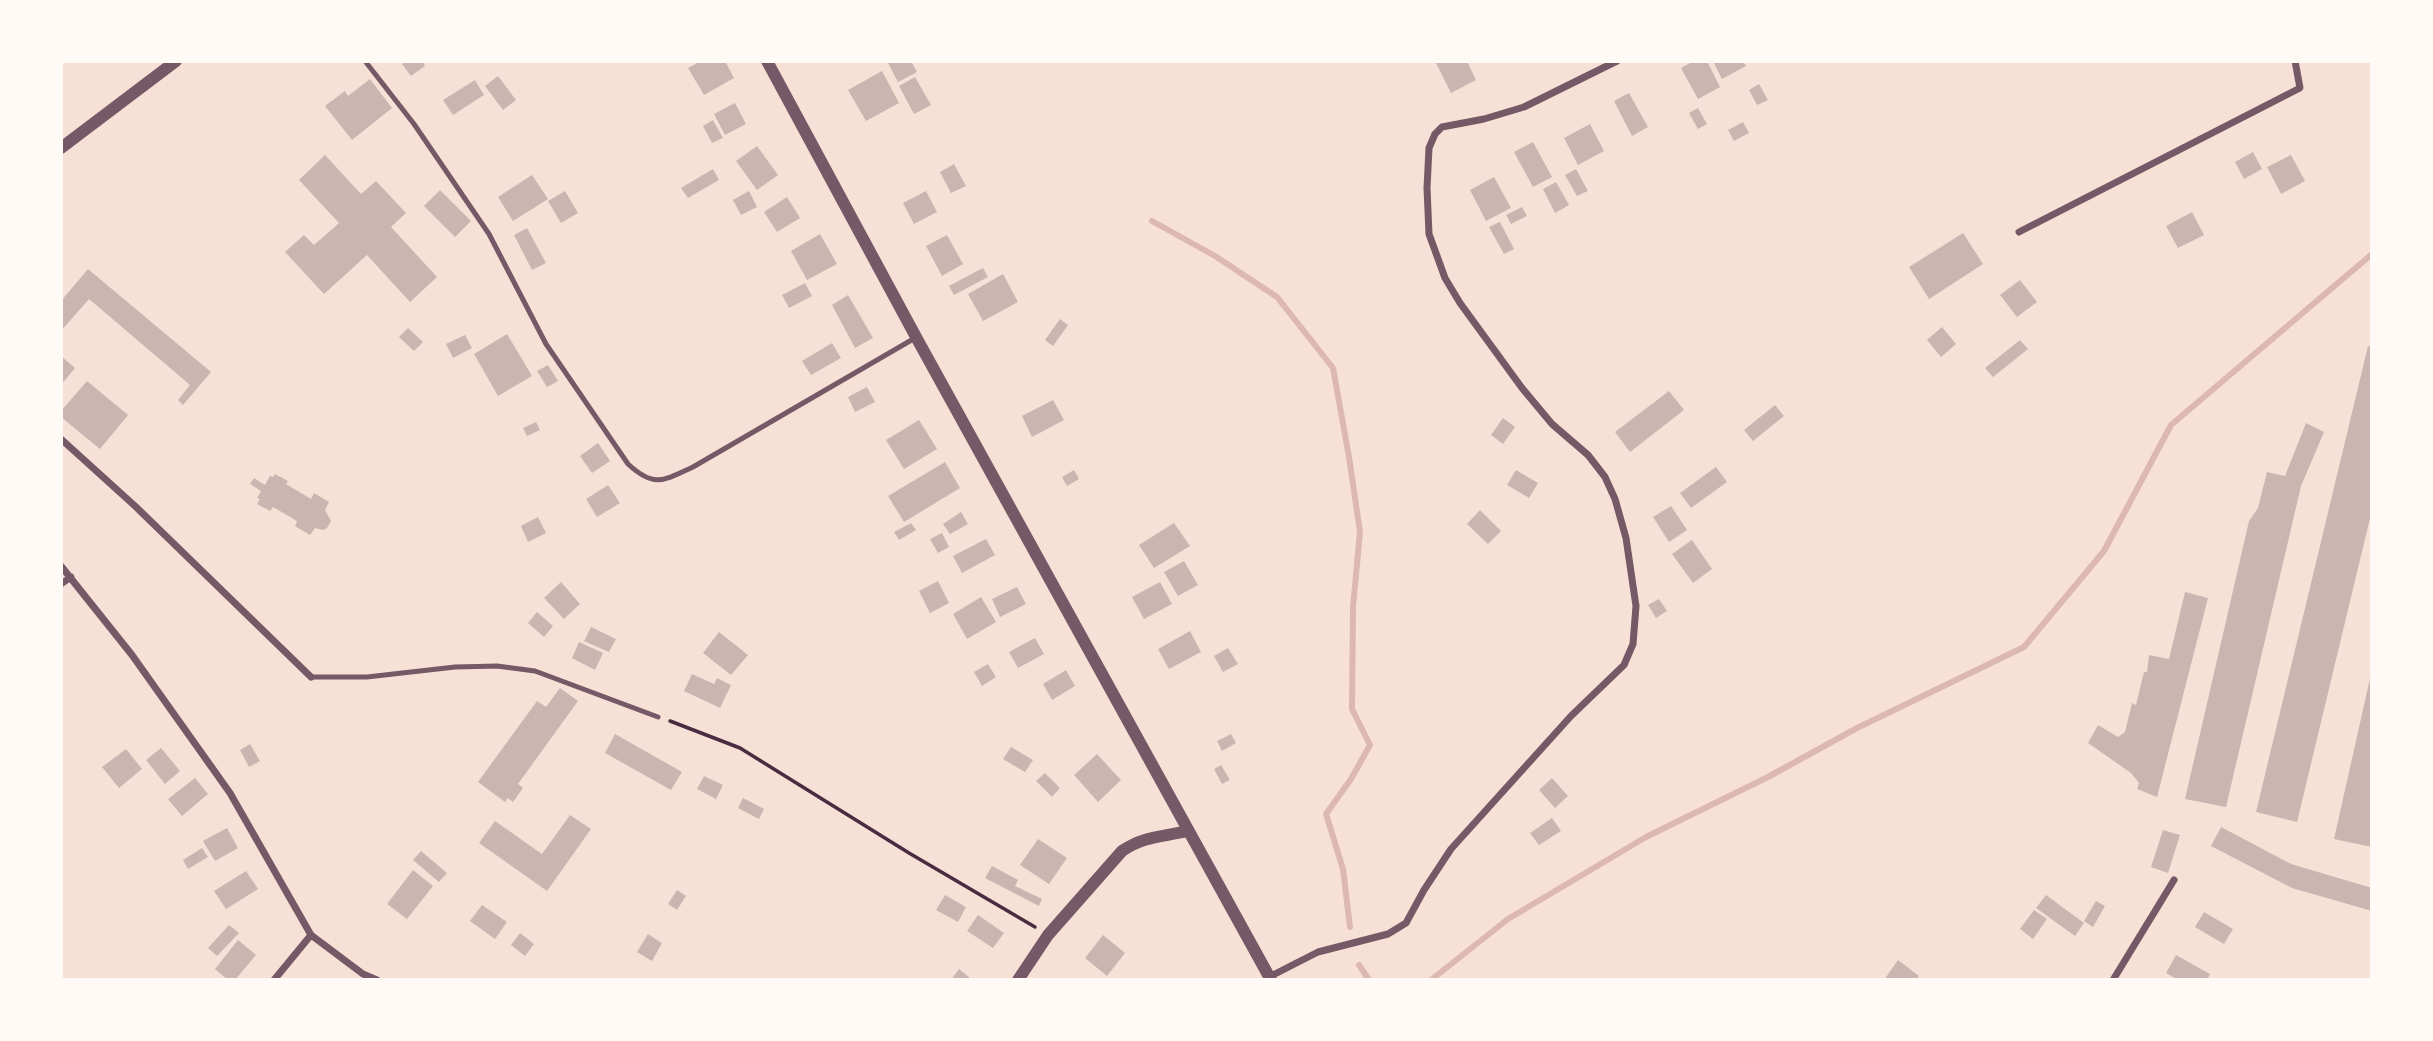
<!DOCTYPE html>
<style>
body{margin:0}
#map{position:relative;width:2433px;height:1041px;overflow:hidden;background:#f7e1d7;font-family:Barlow,sans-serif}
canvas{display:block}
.frame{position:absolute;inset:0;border:63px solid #fffaf5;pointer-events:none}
</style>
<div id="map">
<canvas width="2433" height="1041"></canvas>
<div class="frame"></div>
</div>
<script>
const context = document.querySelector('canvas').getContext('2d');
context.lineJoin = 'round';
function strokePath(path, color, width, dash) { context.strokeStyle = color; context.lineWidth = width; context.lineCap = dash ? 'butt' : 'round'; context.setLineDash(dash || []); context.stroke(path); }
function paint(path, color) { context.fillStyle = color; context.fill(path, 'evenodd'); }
const stream = new Path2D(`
 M1152,221L1215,256L1277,297L1333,368L1349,457L1360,532L1353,607L1352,709L1370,745L1351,779L1326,814L1343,869L1350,927
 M1359,965L1369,980
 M1431,980L1508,919L1646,837L1768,777L1857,728L2024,647L2104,551L2171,425L2372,254`);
const building = new Path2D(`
 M406,61H422L425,66L411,76L402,64Z
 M701,61H725L734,78L704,95L688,68Z
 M890,61H911L917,72L898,82L888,63Z
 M1435,61H1467L1476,80L1451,93Z
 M1694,61H1707L1720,87L1698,99L1681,68Z
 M1713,61H1743L1746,66L1722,79Z
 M882,71L899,103L866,121L848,90Z
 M498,76L516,100L503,110L485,86Z
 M915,77L931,105L914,114L899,86Z
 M370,79L392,108L352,140L325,106L345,91L348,96Z
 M475,80L484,95L453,115L443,100Z
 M1759,84L1768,100L1757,105L1749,90Z
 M1629,93L1648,127L1632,136L1614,101Z
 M735,103L746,124L725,135L714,114Z
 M1698,108L1707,124L1698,129L1689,113Z
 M713,120L723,138L712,143L703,126Z
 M1743,122L1749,133L1734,141L1728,130Z
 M1590,124L1604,151L1578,165L1564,138Z
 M1533,142L1552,177L1533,187L1514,152Z
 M757,146L778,175L757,190L736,161Z
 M2253,152L2262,169L2244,179L2235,162Z
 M325,155L361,194L376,181L406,213L391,227L437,277L410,302L367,255L324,294L285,252L304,235L314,245L339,223L299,180Z
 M2291,155L2305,181L2281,194L2267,167Z
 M954,164L966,186L951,193L940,172Z
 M713,169L719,180L688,198L681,188Z
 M1576,169L1588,191L1577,196L1565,175Z
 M532,175L548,199L513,221L498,197Z
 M1494,177L1511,208L1486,221L1470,190Z
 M1556,182L1569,205L1555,213L1543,189Z
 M440,190L471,221L455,237L424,206Z
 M565,191L578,213L561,223L548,201Z
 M749,191L757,207L741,215L733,200Z
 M926,191L937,212L914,224L903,203Z
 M787,197L800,218L777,232L764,212Z
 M1522,207L1527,216L1511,224L1506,215Z
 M2192,212L2204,235L2178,248L2166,226Z
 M1500,222L1514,249L1504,254L1489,227Z
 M527,228L546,263L532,270L514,235Z
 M1963,233L1983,264L1929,299L1909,267Z
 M820,234L837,264L807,280L791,251Z
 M947,235L963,264L942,276L926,246Z
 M983,268L988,277L954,295L949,286Z
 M88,269L211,372L183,405L178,400L190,385L89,299L61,331V301Z
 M1003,274L1018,302L983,321L968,294Z
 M2020,280L2037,302L2017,317L2000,295Z
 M805,283L812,296L789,308L782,295Z
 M848,295L873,338L855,348L832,305Z
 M1060,319L1068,325L1053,346L1045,340Z
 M1942,327L1956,344L1941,357L1927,340Z
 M408,328L423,342L414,351L399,337Z
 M507,334L532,376L498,396L474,354Z
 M465,335L472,348L453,358L446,344Z
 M2020,340L2028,349L1993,377L1985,368Z
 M832,343L841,358L811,375L802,361Z
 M2368,346L2372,347V510L2297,822L2256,812Z
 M61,356L75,368L61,385Z
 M548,365L558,381L547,387L537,371Z
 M87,381L128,415L100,449L61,417V411Z
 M867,387L875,402L855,412L848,397Z
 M1669,391L1684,410L1630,452L1615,432Z
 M1053,400L1064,420L1032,437L1022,416Z
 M1775,405L1784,416L1753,441L1744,430Z
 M1503,418L1515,427L1503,444L1491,435Z
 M919,420L937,449L904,469L886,440Z
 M536,422L540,430L527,436L523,428Z
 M2306,423L2324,432L2301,486L2226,807L2185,799L2249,521L2258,508L2267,472L2285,476Z
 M598,443L610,461L592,473L580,456Z
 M945,462L960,488L904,522L888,496Z
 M1716,467L1727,482L1691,508L1680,493Z
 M1074,470L1079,479L1067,486L1062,477Z
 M1516,470L1538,483L1529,498L1507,485Z
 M275,474L288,481L286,484L311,499L314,493L329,502L325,510L331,521L327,528L323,530L315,528L310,535L295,526L297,521L273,507L270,511L257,504L260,499L257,498L261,491L250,484L254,478L265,485L270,476L273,477Z
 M608,485L620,503L597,517L586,499Z
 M1671,506L1687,530L1669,542L1653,517Z
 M1480,510L1501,531L1488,544L1467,524Z
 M961,512L968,524L950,534L943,524Z
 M538,517L546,533L528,542L521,526Z
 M911,523L916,530L899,540L894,532Z
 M1174,523L1190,546L1154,568L1139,545Z
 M942,533L949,547L938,553L930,539Z
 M986,539L995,555L962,573L953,556Z
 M1692,540L1712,569L1693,583L1672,554Z
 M1184,561L1198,585L1178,596L1164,572Z
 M938,581L949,603L930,613L919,591Z
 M561,582L580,604L564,619L544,598Z
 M1160,582L1172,604L1144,619L1132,597Z
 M1017,587L1026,604L1000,617L992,599Z
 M2185,592L2208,598L2157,797L2137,789L2139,783L2131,773L2088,743L2098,725L2118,737L2125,732L2132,703L2136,705L2144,672H2147L2149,655L2169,659Z
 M981,597L996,622L967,639L953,614Z
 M1659,599L1667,611L1656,618L1648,605Z
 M537,612L553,626L544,637L528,623Z
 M591,627L616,639L609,652L584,641Z
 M1190,631L1201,652L1169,669L1158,649Z
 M719,632L748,655L731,675L703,653Z
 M1035,638L1044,654L1018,668L1009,652Z
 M579,642L603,653L595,670L572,658Z
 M1228,648L1238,664L1223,672L1214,656Z
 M988,664L996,677L982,686L974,672Z
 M1066,670L1075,686L1052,700L1043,684Z
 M692,674L714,684L717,678L731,685L720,708L684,691Z
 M2371,674H2372V847L2334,839Z
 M560,688L578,701L518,784L523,788L513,802L508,798L505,802L478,782L537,701L546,707Z
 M615,734L682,772L671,790L605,753Z
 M1231,734L1236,743L1222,751L1217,741Z
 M250,744L260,761L249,767L240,750Z
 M1011,747L1033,760L1025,772L1003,759Z
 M161,748L180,771L165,784L146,760Z
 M126,749L142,769L119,788L102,767Z
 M1097,754L1121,780L1098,802L1074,775Z
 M1221,765L1230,780L1222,784L1214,769Z
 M1045,773L1060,788L1052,797L1036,781Z
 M704,776L723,785L716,799L697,789Z
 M195,778L208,794L182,816L168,799Z
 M1552,778L1568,796L1555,808L1539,790Z
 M743,798L764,809L759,819L738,808Z
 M570,815L591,829L547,891L479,843L495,821L542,854Z
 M1552,818L1561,831L1539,845L1530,833Z
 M2221,827L2291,864L2372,888V911L2292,888L2211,846Z
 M227,828L238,848L215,861L203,841Z
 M2163,830L2180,835L2168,873L2151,867Z
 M1038,839L1067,858L1049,884L1020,865Z
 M202,848L208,857L188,869L183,860Z
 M421,851L447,873L439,882L413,860Z
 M992,866L1018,880L1015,886L1042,899L1039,906L985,878Z
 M413,870L433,886L407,919L387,904Z
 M246,871L258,889L226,909L214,891Z
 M677,890L686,896L677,910L668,904Z
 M945,895L966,907L958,922L936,910Z
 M2046,895L2084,923L2075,936L2036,908Z
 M2096,901L2105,906L2093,927L2084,921Z
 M482,905L507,922L495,939L470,921Z
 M2034,910L2047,919L2033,939L2020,929Z
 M2204,912L2233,929L2224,944L2195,927Z
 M978,915L1004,933L993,948L967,931Z
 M229,925L239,933L217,956L208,948Z
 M520,933L534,944L525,956L511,945Z
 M648,934L662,943L652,961L637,952Z
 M1103,935L1125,953L1107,976L1085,958Z
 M238,940L256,955L235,980H228L215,969Z
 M2176,955L2210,974L2207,980H2178L2166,973Z
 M1898,960L1919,976L1916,980H1884Z
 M959,969L970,978L968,980H951Z`);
const path = new Path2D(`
 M670,721L740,748L909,853L1035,927`);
const service = new Path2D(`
 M365,61L414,124L489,234L546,344L628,464C654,488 663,481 693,467L915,338
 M311,677H367L455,667L497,666L535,671L658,717`);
const minor = new Path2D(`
 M2019,232L2300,88L2295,61
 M61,439L135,506L311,677
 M61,566L132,655L230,793L311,935L363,974L377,980
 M61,584L71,577
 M1269,977L1318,952L1388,934L1406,923L1424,890L1451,849L1571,716L1624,665L1633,644L1636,606L1626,538L1615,499L1605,477L1588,455L1552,424L1522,388L1460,303L1445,278L1429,234L1427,188L1429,148L1435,134L1442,127L1484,119L1524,107L1617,61
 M274,980L311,935
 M2113,980L2174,880`);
const tertiary = new Path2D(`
 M767,61L916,337L1271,980
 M61,148L176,61
 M1018,980L1048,935L1122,851C1144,836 1162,837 1187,831`);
strokePath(stream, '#dcb8b0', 6);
paint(building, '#ccb4b1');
strokePath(path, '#4a2c40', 3.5);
strokePath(service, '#755966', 5);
strokePath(minor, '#755966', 7);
strokePath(tertiary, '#755966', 12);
</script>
